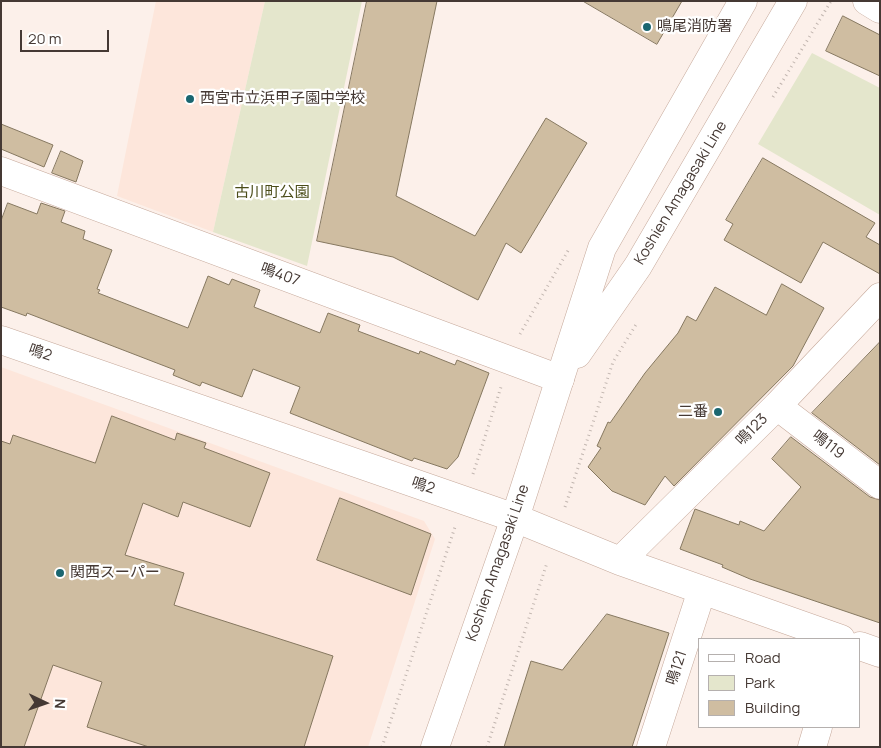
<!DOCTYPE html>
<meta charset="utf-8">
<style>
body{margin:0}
#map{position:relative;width:881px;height:748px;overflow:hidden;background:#fcf0ea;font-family:Manrope,sans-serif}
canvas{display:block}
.frame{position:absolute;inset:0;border:2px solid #453934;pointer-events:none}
.legend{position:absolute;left:698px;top:638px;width:162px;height:90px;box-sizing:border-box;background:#fff;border:1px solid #b5b0ae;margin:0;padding:6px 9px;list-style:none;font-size:15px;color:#453934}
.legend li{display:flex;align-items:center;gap:10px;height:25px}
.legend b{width:25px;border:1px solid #b5b0ae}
.north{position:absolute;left:20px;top:678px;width:50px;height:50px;-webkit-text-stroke:4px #fff;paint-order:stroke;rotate:93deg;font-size:14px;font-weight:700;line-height:20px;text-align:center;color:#453934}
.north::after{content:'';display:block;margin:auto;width:18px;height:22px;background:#453934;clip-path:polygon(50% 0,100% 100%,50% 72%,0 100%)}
.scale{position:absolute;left:20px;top:30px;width:89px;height:22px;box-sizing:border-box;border:2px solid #453934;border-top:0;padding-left:6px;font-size:15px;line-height:18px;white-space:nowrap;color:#453934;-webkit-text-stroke:4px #fff;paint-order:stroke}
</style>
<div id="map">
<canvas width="881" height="748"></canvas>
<div class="frame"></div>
<ul class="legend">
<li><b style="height:6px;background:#fff"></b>Road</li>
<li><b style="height:14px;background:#e4e6cc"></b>Park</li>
<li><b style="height:14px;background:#cfbda1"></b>Building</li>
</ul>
<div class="north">N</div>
<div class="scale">20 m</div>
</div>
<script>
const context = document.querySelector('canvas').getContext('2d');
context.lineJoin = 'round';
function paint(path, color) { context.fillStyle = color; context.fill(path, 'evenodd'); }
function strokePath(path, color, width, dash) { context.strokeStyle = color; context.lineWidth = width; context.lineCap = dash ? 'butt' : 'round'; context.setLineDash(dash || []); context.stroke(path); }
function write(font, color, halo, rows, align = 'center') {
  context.font = font + ' Manrope,"Noto Sans JP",sans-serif'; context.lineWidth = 4.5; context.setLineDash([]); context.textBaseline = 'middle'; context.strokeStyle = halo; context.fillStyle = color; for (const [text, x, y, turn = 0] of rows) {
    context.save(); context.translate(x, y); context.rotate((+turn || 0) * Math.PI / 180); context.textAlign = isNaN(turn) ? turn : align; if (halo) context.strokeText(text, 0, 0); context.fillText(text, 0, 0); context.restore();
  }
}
const built = new Path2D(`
 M156,1H265L213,232L117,196Z
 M1,367L424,521L435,539L368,747H1Z`);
const green = new Path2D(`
 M265,1H362L307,266L213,232Z
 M812,53L880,88V215L758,144Z`);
const building = new Path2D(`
 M367,1H437L396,196L475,236L546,118L587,143L521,253L506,243L478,300L393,257L317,241Z
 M583,1H682L657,44Z
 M843,16L880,35V76L826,51Z
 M1,124L53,145L44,167L1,149Z
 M61,151L83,161L76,182L52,173Z
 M763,158L875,223L866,237L880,245V274L823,242L801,283L724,240L733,224L726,220Z
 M8,203L37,214L41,203L65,211L61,222L85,231L83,239L112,250L97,289L100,290L98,293L188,328L208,276L229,285L232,279L260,290L254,307L320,333L328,313L360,325L358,331L419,354L420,351L455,365L457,360L489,373L458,457L447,469L414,458L412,461L290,413L300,387L253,369L242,397L202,382L200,386L173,375L175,370L27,313L26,316L1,307V221Z
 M782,284L824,308L793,366L674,486L665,476L645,505L612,491L588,467L601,448L597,446L608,422L610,423L645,373L678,333L687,316L696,321L715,287L766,315Z
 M880,342V465L812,413Z
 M112,416L175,440L177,433L206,443L204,448L270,473L250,527L183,502L178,517L143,503L125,555L184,573L174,605L333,656L304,747H149L87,727L102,682L53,665L24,747H1V441L10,444L13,435L95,463Z
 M791,437L870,497L880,500V623L750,579L722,567L723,565L680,549L695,509L739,525L740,521L764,531L801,487L772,459Z
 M340,498L431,534L411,595L317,560Z
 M607,614L669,633L632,747H504L531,661L562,670Z`);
const path = new Path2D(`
 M773,97L831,1
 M520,334L569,249
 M473,474L501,387
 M565,507L613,362L637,323
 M382,747L455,527
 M487,747L547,563`);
const minor = new Path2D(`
 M867,1L880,9
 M1,171L560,379
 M1,340L515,518L620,561L841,639
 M777,406L880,485
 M620,561L777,406L880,297
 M860,646L880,653
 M651,747L702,590
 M812,747L818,727`);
const major = new Path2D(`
 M577,354L638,266L793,1
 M435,747L515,518L602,248L743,1`);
const markers = [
 [647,27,5,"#1a6670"],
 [190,99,5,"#1a6670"],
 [718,412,5,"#1a6670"],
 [60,573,5,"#1a6670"]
];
const poiNames = [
 ["鳴尾消防署",657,27],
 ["西宮市立浜甲子園中学校",200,99],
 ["二番",708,412,"right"],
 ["関西スーパー",70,573]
];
const parkNames = [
 ["古川町公園",272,193]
];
const streetNames = [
 ["Koshien Amagasaki Line",681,193,-59],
 ["鳴407",280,275,20],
 ["鳴2",40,353,19],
 ["鳴123",752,430,-45],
 ["鳴119",828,445,38],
 ["鳴2",423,486,19],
 ["Koshien Amagasaki Line",498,563,-71],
 ["鳴121",677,668,-72]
];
paint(built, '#fde6db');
paint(green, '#e4e6cc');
paint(building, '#cfbda1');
strokePath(building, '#867860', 1);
strokePath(minor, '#c6a99b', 29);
strokePath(major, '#c6a99b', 29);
strokePath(path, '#c1b5af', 3, [1, 4]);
strokePath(minor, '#fff', 28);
strokePath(major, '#fff', 28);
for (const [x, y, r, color] of markers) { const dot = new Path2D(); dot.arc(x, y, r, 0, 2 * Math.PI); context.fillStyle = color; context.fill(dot); strokePath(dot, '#fff', 2); }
write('15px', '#453934', '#fff', poiNames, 'left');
write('15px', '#4b4d19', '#fff', parkNames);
write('15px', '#453934', '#fff', streetNames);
</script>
